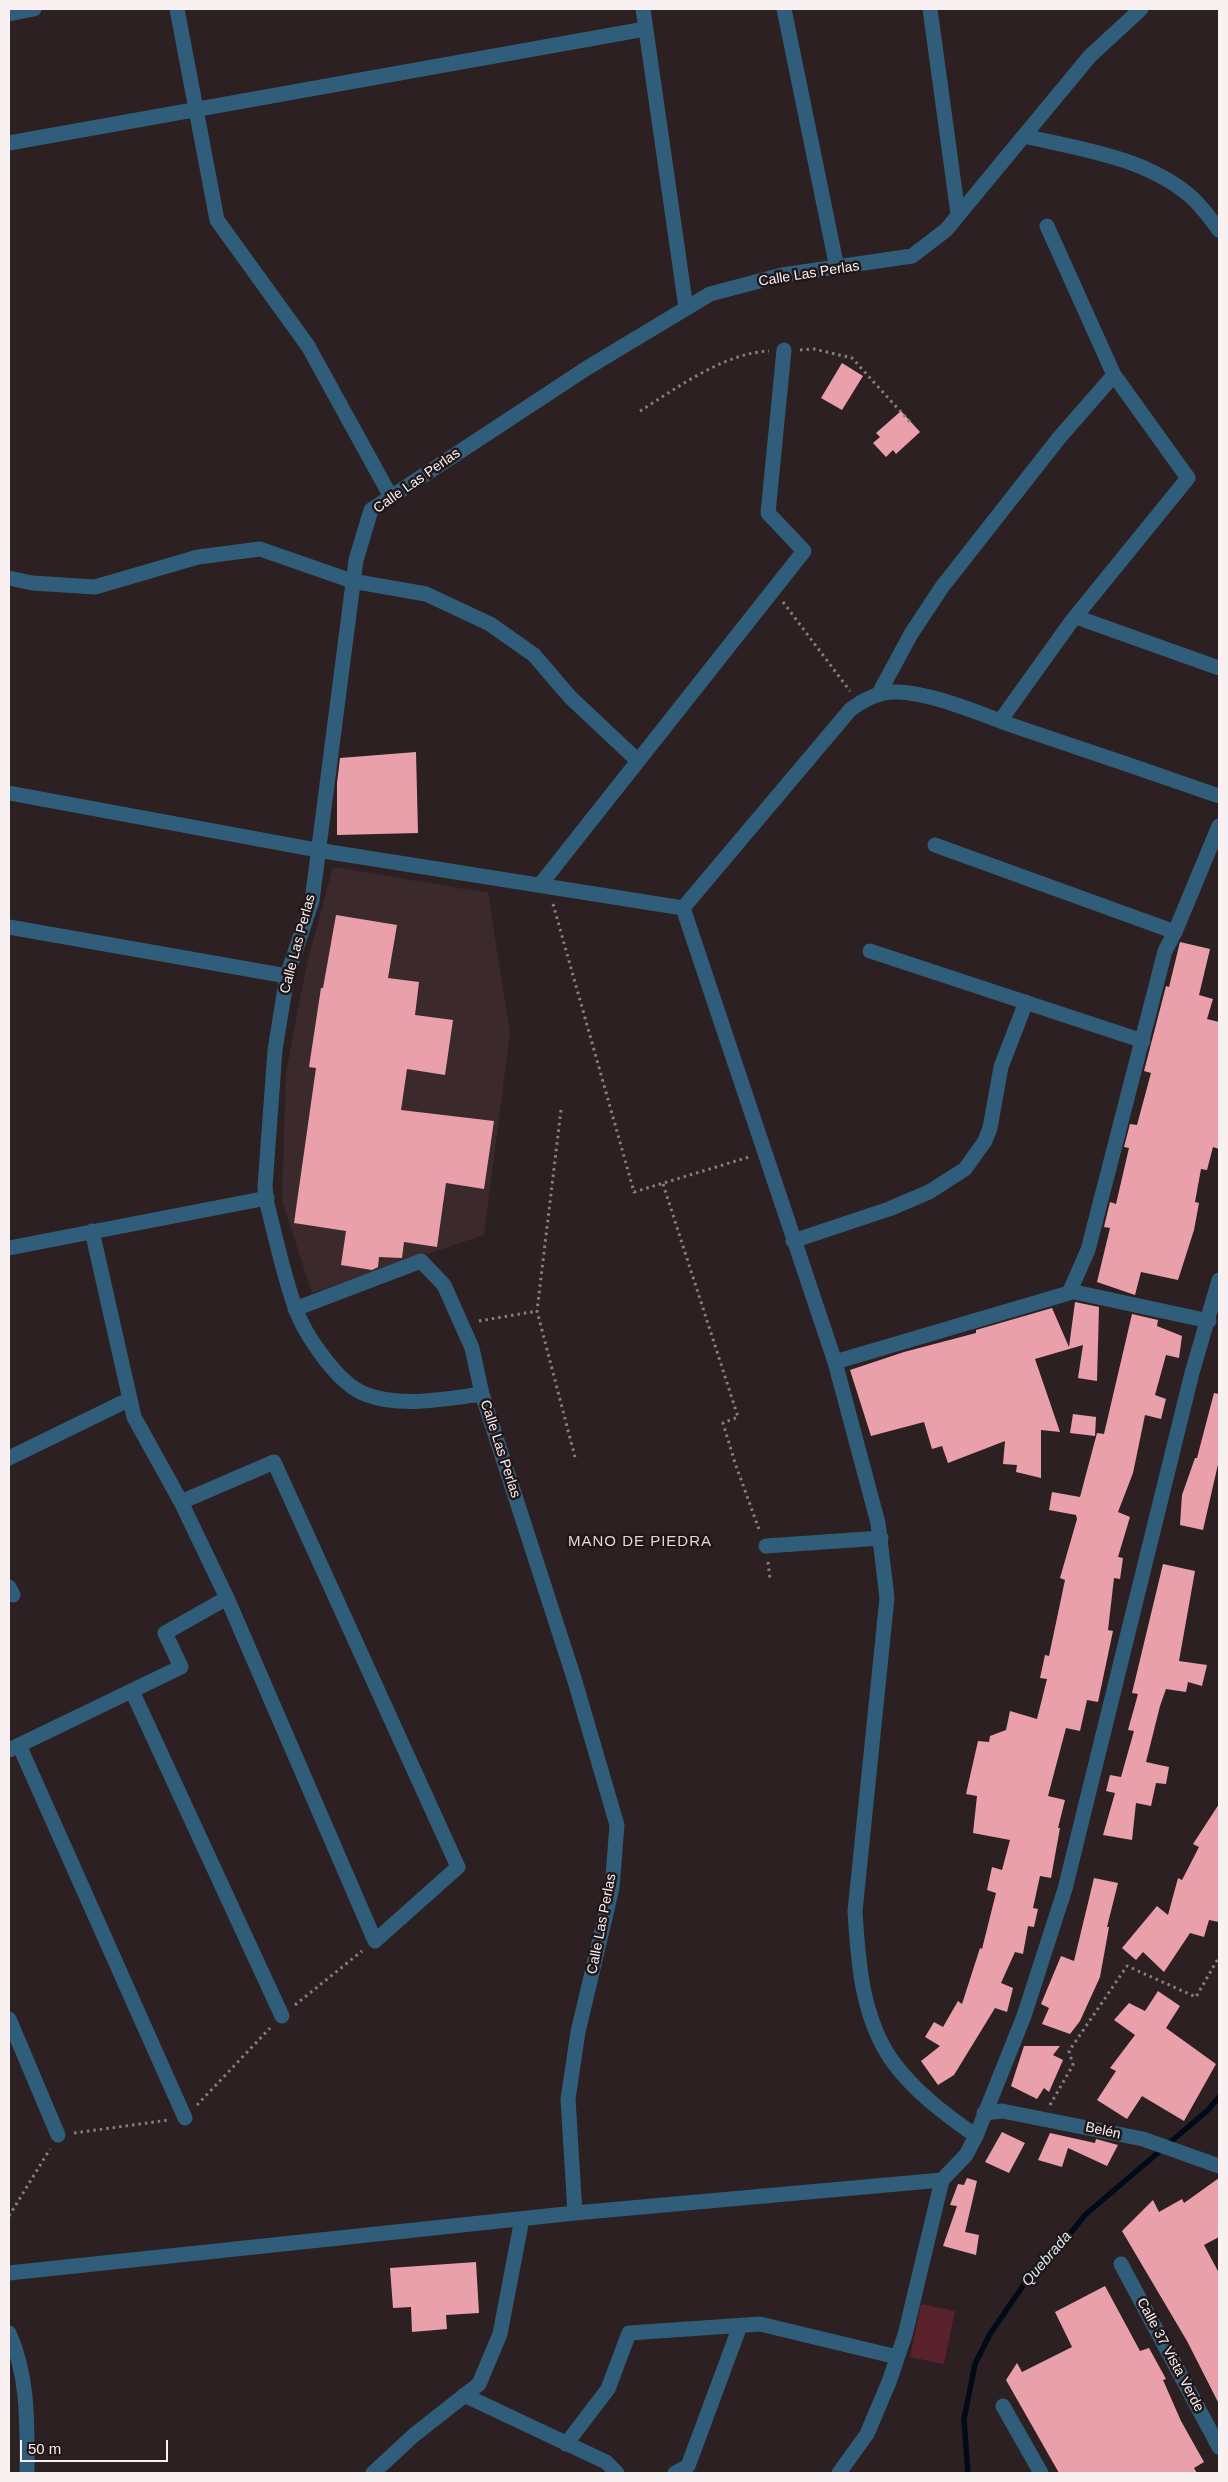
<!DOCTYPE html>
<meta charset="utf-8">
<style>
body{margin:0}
#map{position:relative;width:1228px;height:2482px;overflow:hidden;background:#2c2022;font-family:Arial,sans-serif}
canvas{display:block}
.frame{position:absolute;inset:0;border:10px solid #f8f0f1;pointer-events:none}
.scale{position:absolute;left:20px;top:2440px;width:148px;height:22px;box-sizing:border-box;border:2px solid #f8f0f1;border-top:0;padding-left:6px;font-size:15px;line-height:18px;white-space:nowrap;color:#f8f0f1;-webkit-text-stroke:4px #221718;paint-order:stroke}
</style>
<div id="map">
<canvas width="1228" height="2482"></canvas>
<div class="frame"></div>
<div class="scale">50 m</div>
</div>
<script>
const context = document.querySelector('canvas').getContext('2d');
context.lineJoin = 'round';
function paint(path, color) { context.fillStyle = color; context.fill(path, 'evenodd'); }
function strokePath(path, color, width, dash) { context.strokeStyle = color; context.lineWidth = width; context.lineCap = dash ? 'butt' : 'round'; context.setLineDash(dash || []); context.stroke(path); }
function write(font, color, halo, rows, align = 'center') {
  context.font = font + ' Arial,sans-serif'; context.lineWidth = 5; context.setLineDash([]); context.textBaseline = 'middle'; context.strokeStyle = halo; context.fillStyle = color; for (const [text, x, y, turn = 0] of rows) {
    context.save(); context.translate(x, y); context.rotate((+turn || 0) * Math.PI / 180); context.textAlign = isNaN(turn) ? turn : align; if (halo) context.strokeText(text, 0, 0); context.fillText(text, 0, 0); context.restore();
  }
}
const built = new Path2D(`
 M333,867L488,893L510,1033L484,1235L312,1293L282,1201L286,1072L307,963Z`);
const green = new Path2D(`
 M921,2304L955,2311L944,2364L910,2357Z`);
const stream = new Path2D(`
 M968,2473L964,2419L975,2364L990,2334L1033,2271L1053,2255L1085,2215L1208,2110L1219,2097`);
const building = new Path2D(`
 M842,363L863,376L842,410L821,398Z
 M901,411L920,432L896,454L893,450L886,457L873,443L880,437L876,433Z
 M416,752L418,833L337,835V783L340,758Z
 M336,915L397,925L388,978L419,982L415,1015L453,1020L445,1075L407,1069L401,1110L494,1121L484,1189L446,1183L437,1247L404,1242L402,1258L379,1257L378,1267L372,1270L341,1265L346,1231L294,1223L316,1068L309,1067L321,988H323Z
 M1180,942L1210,949L1199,995L1213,999L1207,1019L1219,1022V1149L1213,1147L1207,1170L1201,1169L1195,1202L1199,1203L1194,1230L1178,1280L1141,1272L1135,1295L1097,1282L1110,1228L1104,1227L1110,1202L1116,1204L1129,1148L1124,1147L1130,1124L1137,1125L1151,1073L1144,1071L1166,986L1169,987Z
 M1075,1302L1099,1307L1097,1381L1078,1378L1083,1345L1035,1359L1060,1432L1041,1430V1478L1016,1472L1017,1465L1003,1464L1005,1441L948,1463L942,1446L932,1449L924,1422L871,1436L850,1370L904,1352L976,1333V1330L1052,1308L1069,1347Z
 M1132,1314L1158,1320L1157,1326L1182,1336L1179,1358L1166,1355L1155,1395L1166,1399L1161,1419L1145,1415L1133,1473L1118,1512L1130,1517L1118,1557L1123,1558L1120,1579L1114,1578L1108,1630L1113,1631L1098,1702L1087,1700L1080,1731L1066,1728L1048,1796L1065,1800L1058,1828H1060L1051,1878L1040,1876L1033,1908L1038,1909L1034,1927L1028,1926L1023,1954L1015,1952L1001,1983L1013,1988L1007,2012L995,2008L954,2075L938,2085L921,2061L940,2046L925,2037L934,2022L943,2027L958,2001L962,2004L980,1948L982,1949L996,1893L987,1890L992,1867L1002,1870L1010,1840L973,1833L977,1796L966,1794L978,1741L989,1742L990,1736L1006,1730L1010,1711L1037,1719L1047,1679L1040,1678L1045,1655L1049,1656L1065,1580L1060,1578L1077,1519L1076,1515L1049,1510L1052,1492L1080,1497L1097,1433L1104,1434Z
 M1214,1393L1219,1394V1460L1203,1530L1180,1525L1182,1495L1195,1458H1197Z
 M1073,1414L1096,1417L1095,1436L1070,1433Z
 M1163,1564L1195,1571L1179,1661L1207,1665L1202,1686L1188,1682L1186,1692L1166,1689L1160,1706L1146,1762L1169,1767L1166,1784L1156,1783L1151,1806L1136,1803L1132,1840L1103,1835L1115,1793L1106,1791L1110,1775L1121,1777L1134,1731L1128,1730L1138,1694L1132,1693Z
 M1219,1804V1922L1209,1920L1204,1937L1190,1933L1164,1972L1143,1952L1136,1960L1122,1948L1157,1906L1168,1915L1178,1878L1182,1880L1199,1847L1193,1844Z
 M1094,1878L1118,1883L1107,1927H1109L1100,1977L1080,2021L1070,2034L1042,2024L1049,2008L1041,2004L1061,1956L1074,1961Z
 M1158,1991L1180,2006L1166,2028L1216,2064L1184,2121L1142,2096L1127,2119L1097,2100L1116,2071L1110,2068L1135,2035L1114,2020L1129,2003L1145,2011Z
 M1024,2046H1060L1053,2055L1063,2060L1049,2092L1044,2088L1037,2099L1011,2086Z
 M1002,2132L1025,2143L1009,2173L985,2162Z
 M1050,2133L1095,2143L1096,2139L1118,2145L1107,2166L1068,2148L1062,2167L1038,2160Z
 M967,2178L977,2181L965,2232L979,2235L976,2255L943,2246L957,2206L950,2205L958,2184L964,2185Z
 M1219,2178V2237L1204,2245L1219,2273V2404L1187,2341L1122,2231L1153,2200L1159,2212L1182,2199L1184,2203Z
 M476,2262L479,2313L446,2315L447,2329L412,2332L411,2307L393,2308L390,2268Z
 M1105,2286L1140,2351L1149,2348L1166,2379L1163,2380L1181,2421L1204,2462L1194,2468L1197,2473H1059L1006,2380L1017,2363L1022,2372L1072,2347L1055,2312Z`);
const path = new Path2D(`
 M800,350L814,349L852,358L910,422
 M640,411C677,388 724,353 769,351
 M783,602L850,691
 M553,904L634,1192L749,1157
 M561,1110L537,1311L576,1461
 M663,1184L738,1417L723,1423L735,1463L760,1532
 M479,1321L537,1311
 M768,1562L770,1579
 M295,2005L362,1951
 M197,2105L270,2028
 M1050,2105L1073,2065L1069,2051L1127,1966L1196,1997L1219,1957
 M74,2133L169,2120
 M9,2216L50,2149`);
const minor = new Path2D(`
 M177,9L217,220L308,346L391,497
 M643,9L686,308
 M784,9L837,268
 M930,9L958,214
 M9,14L34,9
 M1024,136C1080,149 1143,157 1189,195C1201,205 1210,218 1219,230
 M9,143L645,29
 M9,578L32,583L95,587L198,557L260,549L352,581L426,594L490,624L534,655L570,697L638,761
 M1076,617L1219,668
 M878,695L911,634L942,587L1059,438L1114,375
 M1000,721L1071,622L1188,478L1114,375L1047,226
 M9,793L317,850L683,908
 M935,845L1175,932
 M540,885L804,551L768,513L784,350
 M683,908L835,1362L878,1523L887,1598L855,1911C858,1962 862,2019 893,2062C915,2092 946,2115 976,2136
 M683,908L850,710C864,699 880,691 898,692C932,693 978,713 1011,725C1080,748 1150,772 1219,796
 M9,927L287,976
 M870,951L1143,1041
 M92,1231L134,1417L181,1502L227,1598L375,1941L458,1867L274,1462L181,1502
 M793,1241L889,1209L929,1192L965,1169L985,1141L990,1128L1001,1067L1026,1002
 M9,1248L267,1198
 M1070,1291L1209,1321
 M295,1309L421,1261L444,1285L472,1348L482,1394
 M835,1362L1069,1293L1088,1250L1165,951L1175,932L1219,826
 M9,1458L130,1399
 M766,1546L881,1538
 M9,1587L13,1595
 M132,1691L282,2016
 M19,1745L185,2118
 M9,1750L181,1667L165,1633L227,1598
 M9,2019L58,2135
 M984,2113L1002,2111L1143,2139L1219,2166
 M575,2213L568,2099L578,2032L612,1888L617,1825L574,1678L482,1394C446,1399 400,1408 365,1394C338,1384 304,1334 295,1307C283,1274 276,1238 267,1204L265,1187L275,1050L287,976L312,901L356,560L371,510L587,368L710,294L782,275L912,256L946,230L1090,56L1141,9
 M1121,2264L1219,2447
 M9,2273L575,2213L942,2180
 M9,2333C29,2377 27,2426 27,2473
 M464,2395L606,2462L617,2473
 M1003,2406L1041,2473
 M566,2444L608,2389L629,2333L760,2324L897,2357
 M373,2473L414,2435L479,2384L500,2334L522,2219
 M675,2473L688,2466L740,2326
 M839,2473L867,2434L889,2382L905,2335L942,2180L966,2155L976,2136L1024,2016L1065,1889L1192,1373L1219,1280`);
const streetNames = [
 ["Calle Las Perlas",809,274,-9],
 ["Calle Las Perlas",417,481,-35],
 ["Calle Las Perlas",298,944,-75],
 ["Calle Las Perlas",500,1449,72],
 ["Calle Las Perlas",602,1924,-79],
 ["Belén",1103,2131,12],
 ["Calle 37 Vista Verde",1170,2355,62]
];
const neighbourhoodNames = [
 ["MANO DE PIEDRA",640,1542]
];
const waterNames = [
 ["Quebrada",1047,2259,-49]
];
paint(built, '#3b292c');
paint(green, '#5a222d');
strokePath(stream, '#000b17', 5.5);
paint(building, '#eaa0aa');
strokePath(path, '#887e7f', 3, [2.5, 4]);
strokePath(minor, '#305d79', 15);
write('14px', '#f8f0f1', '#221718', streetNames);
context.letterSpacing = '1px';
write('15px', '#e6d6d7', '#221718', neighbourhoodNames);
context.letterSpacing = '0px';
write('italic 15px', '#d6e7f2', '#221718', waterNames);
</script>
